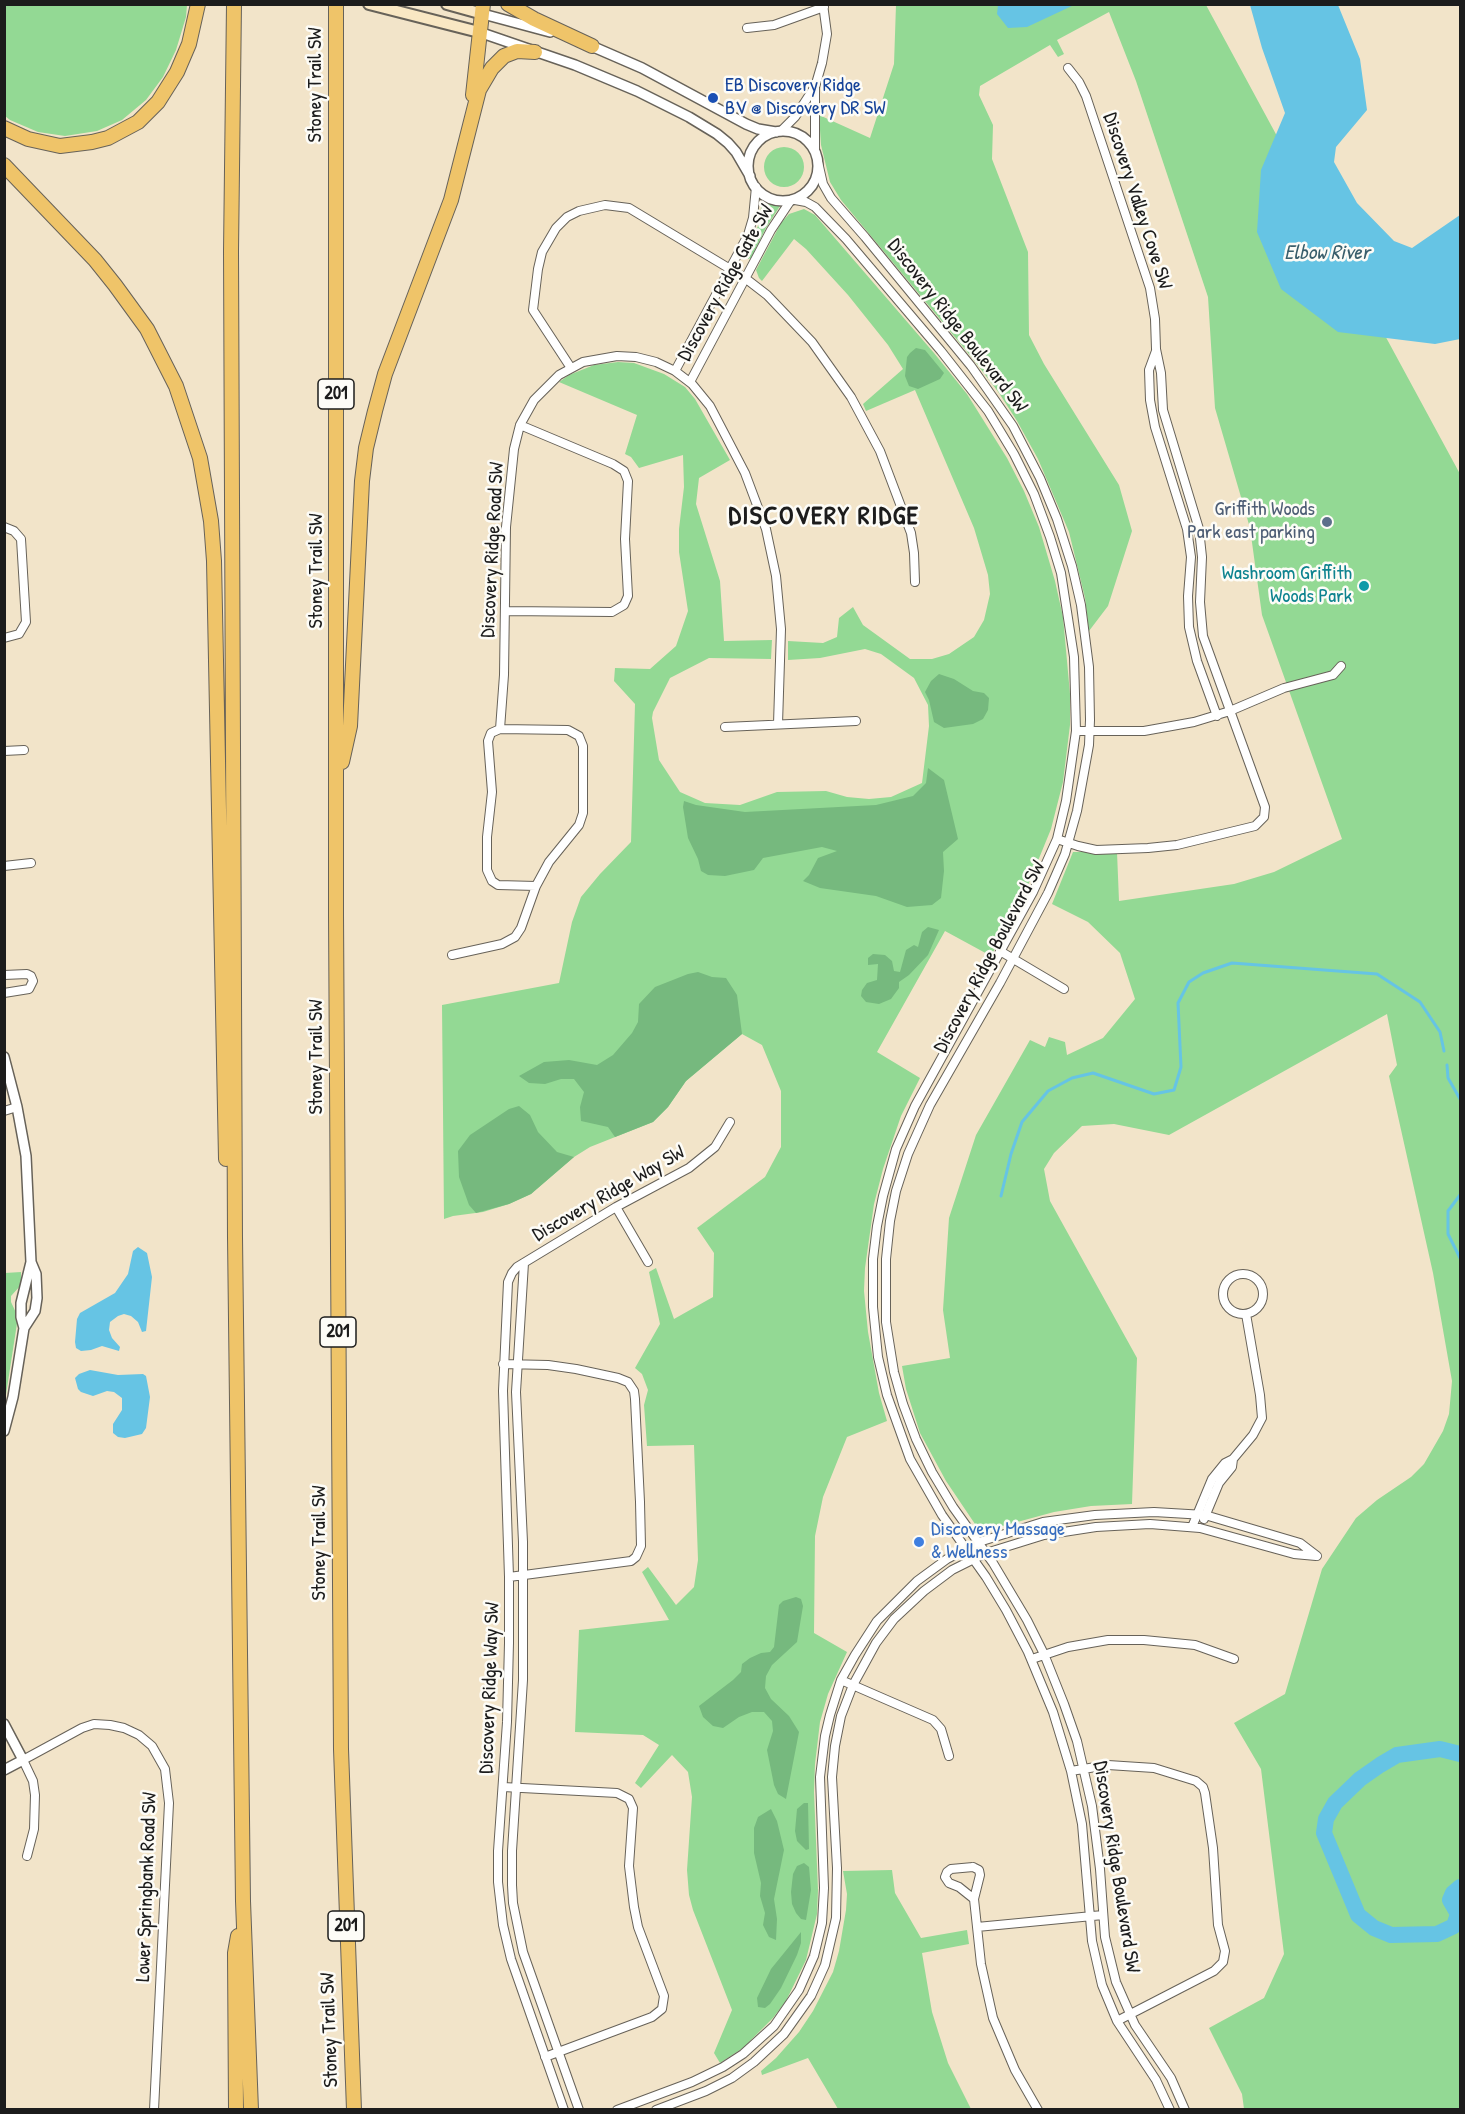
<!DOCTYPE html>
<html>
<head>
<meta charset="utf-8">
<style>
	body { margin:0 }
	#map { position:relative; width:1465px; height:2114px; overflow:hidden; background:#f2e4c9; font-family:"Patrick Hand",sans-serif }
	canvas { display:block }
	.frame { position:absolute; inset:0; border:6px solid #1c1c1c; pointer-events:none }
</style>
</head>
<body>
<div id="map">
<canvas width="1465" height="2114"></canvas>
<div class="frame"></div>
</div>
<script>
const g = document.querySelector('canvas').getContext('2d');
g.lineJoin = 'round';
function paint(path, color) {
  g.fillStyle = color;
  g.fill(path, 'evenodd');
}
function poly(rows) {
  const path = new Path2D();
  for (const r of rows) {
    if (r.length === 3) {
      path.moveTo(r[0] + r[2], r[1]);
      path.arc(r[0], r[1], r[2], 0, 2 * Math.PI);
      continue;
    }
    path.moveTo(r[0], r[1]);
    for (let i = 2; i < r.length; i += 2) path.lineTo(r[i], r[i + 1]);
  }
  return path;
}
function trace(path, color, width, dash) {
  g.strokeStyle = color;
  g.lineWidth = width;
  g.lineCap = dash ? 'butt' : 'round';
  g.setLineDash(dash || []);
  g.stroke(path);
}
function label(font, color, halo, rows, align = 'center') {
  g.font = font + ' "Patrick Hand",sans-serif';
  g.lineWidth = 5;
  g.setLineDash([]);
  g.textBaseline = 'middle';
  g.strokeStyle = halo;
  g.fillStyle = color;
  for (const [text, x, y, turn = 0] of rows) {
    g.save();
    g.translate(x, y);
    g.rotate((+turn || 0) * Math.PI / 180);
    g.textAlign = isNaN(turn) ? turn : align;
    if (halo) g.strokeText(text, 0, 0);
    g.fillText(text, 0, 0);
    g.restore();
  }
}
const green = poly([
	[5,4,187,4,187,5,186,17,176,50,163,77,146,100,122,120,97,131,65,136,38,132,10,120,5,116],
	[896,5,1206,5,1460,474,1460,2109,1244,2109,1242,2094,1209,2028,1264,1998,1284,1954,1261,1769,1234,1723,1285,1694,1322,1569,1356,1518,1377,1500,1411,1477,1424,1464,1443,1431,1449,1414,1452,1381,1433,1273,1389,1076,1397,1065,1387,1014,1169,1135,1114,1124,1082,1126,1054,1153,1044,1169,1050,1201,1137,1358,1132,1504,1091,1506,1054,1512,988,1530,977,1527,946,1481,920,1433,906,1389,902,1366,950,1358,943,1310,949,1218,976,1135,1030,1040,1045,1047,1049,1037,1065,1042,1067,1055,1103,1038,1135,999,1120,953,1088,922,1052,904,1073,852,1117,852,1119,901,1234,884,1274,872,1342,839,1262,615,1250,528,1215,408,1208,297,1136,81,1109,12,1057,40,1064,54,1058,57,1050,45,980,86,979,95,993,125,992,159,1028,252,1029,335,1044,364,1119,485,1132,531,1108,606,1089,631,1085,598,1069,532,1038,459,1017,421,999,393,973,359,841,200,830,182,821,145,819,115,870,138,894,64],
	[784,167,20],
	[762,199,780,206,766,228,751,258,748,259,744,254,759,224],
	[804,209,815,215,934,353,967,394,1007,458,1024,491,1039,527,1055,581,1063,617,1070,694,1070,725,1063,782,1051,829,1024,895,991,956,945,931,877,1052,920,1078,901,1116,883,1169,874,1204,865,1268,864,1291,868,1332,879,1393,887,1421,847,1437,823,1497,815,1536,814,1633,847,1652,828,1694,820,1722,815,1764,814,1792,818,1890,817,1914,806,1960,786,2001,773,2018,743,2048,720,2063,714,2053,732,2010,693,1910,689,1895,687,1870,692,1797,688,1772,672,1755,641,1788,635,1783,659,1745,643,1735,575,1732,579,1630,669,1620,642,1572,648,1567,676,1605,694,1587,698,1560,694,1445,647,1446,644,1405,648,1390,642,1374,635,1368,660,1324,649,1272,656,1268,674,1319,713,1297,714,1253,697,1228,765,1177,781,1147,781,1091,762,1045,742,1034,686,1081,668,1107,653,1122,590,1147,574,1157,531,1194,509,1204,483,1212,453,1216,444,1219,442,1005,559,983,572,922,581,897,600,874,631,842,635,704,614,681,615,668,650,669,676,646,688,611,679,552,679,529,684,487,683,455,639,468,631,457,625,454,637,415,559,382,569,375,594,365,618,362,634,363,664,374,685,387,695,399,730,460,699,478,696,504,720,581,724,641,772,640,771,659,709,658,670,678,653,712,652,718,659,760,680,792,705,803,740,805,777,792,826,791,847,797,869,799,891,797,922,783,929,726,928,705,914,678,881,654,865,649,820,658,788,660,788,641,823,643,837,637,839,618,853,607,863,625,910,659,932,659,949,654,974,637,984,620,990,594,988,575,974,528,915,390,866,411,863,404,903,369,888,345,848,295,806,249,794,239,762,281,759,278,756,270,781,223,789,214],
	[21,1272,21,1285,11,1296,11,1302,18,1317,5,1401,5,1273],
	[892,1870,895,1893,921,1938,967,1930,969,1944,922,1953,932,2012,948,2063,971,2109,838,2109,808,2058,762,2075,761,2071,776,2058,799,2032,813,2011,833,1972,839,1951,846,1910,847,1894,843,1871]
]);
const forest = poly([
	[916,348,925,350,944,373,940,379,918,389,909,386,905,376,907,357,910,353],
	[939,674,954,679,973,691,984,693,989,698,988,710,983,719,973,724,944,728,934,722,929,700,925,692,931,681],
	[928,768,944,780,958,839,943,852,944,871,941,898,932,905,907,907,876,896,820,888,803,881,809,875,818,858,837,851,822,847,763,858,754,870,725,876,708,875,701,871,698,859,688,838,683,807,684,801,696,805,745,812,876,805,913,796,926,783],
	[928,927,939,930,928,955,909,975,899,982,899,988,891,999,879,1004,866,1002,861,996,862,990,867,983,877,980,878,964,868,965,868,958,873,954,885,955,892,961,894,971,900,972,906,950,914,945,918,947,922,932],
	[698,972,712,977,726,978,737,995,742,1034,686,1081,668,1107,653,1122,615,1137,608,1127,581,1121,580,1107,584,1092,574,1079,561,1079,545,1084,529,1083,519,1076,544,1062,569,1060,597,1065,613,1055,632,1033,638,1022,639,1004,655,987,688,974],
	[519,1106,530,1115,538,1132,557,1152,574,1157,531,1194,509,1204,476,1213,469,1205,459,1177,458,1151,470,1135,509,1109],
	[796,1597,801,1599,803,1606,797,1642,772,1665,766,1676,765,1688,771,1699,789,1716,799,1732,786,1799,778,1794,774,1785,767,1750,773,1731,772,1721,764,1712,752,1712,739,1717,723,1728,713,1726,703,1717,699,1706,733,1680,741,1672,742,1664,750,1658,761,1653,770,1652,774,1647,779,1605,783,1601],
	[804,1803,808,1803,809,1849,806,1850,797,1841,795,1831,797,1809],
	[771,1809,777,1821,784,1850,774,1899,777,1919,776,1940,769,1937,763,1925,765,1913,760,1896,761,1883,754,1853,754,1828,758,1817],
	[804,1863,809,1867,811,1890,806,1920,801,1919,796,1913,792,1904,791,1892,793,1874,797,1866],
	[801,1932,801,1943,797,1955,781,1988,770,2004,765,2008,758,2007,757,1998,771,1969]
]);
const water = poly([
	[998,5,998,4,1074,5,1027,27,1008,28,997,14],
	[1250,5,1338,5,1360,59,1367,110,1336,147,1334,162,1357,203,1394,241,1412,248,1460,215,1460,339,1435,344,1338,332,1281,289,1257,232,1261,170,1285,113,1262,48],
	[138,1247,147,1253,152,1277,146,1331,142,1332,138,1322,131,1316,124,1314,118,1316,110,1322,109,1330,112,1338,120,1347,119,1351,102,1346,91,1350,81,1351,76,1348,75,1342,77,1319,80,1313,115,1293,128,1274,133,1251],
	[90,1370,118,1375,143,1374,146,1376,150,1397,146,1428,142,1434,125,1438,118,1437,113,1433,113,1424,122,1410,122,1398,114,1392,107,1391,93,1396,81,1392,78,1389,75,1378,79,1374]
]);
const stream = poly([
	[1447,1065,1448,1078,1460,1099],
	[1460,1195,1448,1211,1448,1234,1460,1258],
	[1001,1196,1011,1154,1022,1122,1048,1091,1072,1078,1093,1073,1154,1094,1174,1090,1181,1067,1178,1003,1189,982,1203,973,1232,963,1377,974,1420,1002,1440,1032,1444,1051]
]);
const river = poly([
	[1460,1754,1440,1749,1397,1755,1380,1765,1360,1779,1335,1803,1326,1819,1324,1833,1358,1915,1374,1928,1391,1935,1437,1934,1454,1926,1458,1914,1450,1900,1453,1893,1460,1887]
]);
const minor = poly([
	[747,28,774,25,824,7],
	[781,131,795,117,814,88],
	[815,151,815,87,822,63,827,34,823,4],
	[818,162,823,184,831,198,865,237,971,366,1013,426,1040,478,1057,519,1072,566,1081,605,1089,667,1090,720,1089,745,1077,811,1065,854,1048,893,1000,983,930,1105,908,1154,896,1191,890,1221,886,1259,886,1322,894,1372,903,1404,916,1439,932,1472,953,1507,993,1563,1027,1620,1044,1654,1064,1704,1077,1741,1092,1806,1100,1869,1105,1937,1116,1982,1135,2025,1171,2078,1185,2110],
	[795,200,806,202,815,207,846,239,941,351,988,411,1014,454,1034,494,1050,537,1061,573,1074,657,1076,731,1066,801,1057,839,1033,892,915,1106,896,1149,883,1196,877,1226,873,1259,873,1307,878,1357,887,1395,910,1459,942,1515,986,1577,1006,1610,1028,1652,1053,1712,1071,1771,1082,1824,1092,1941,1102,1985,1117,2021,1156,2080,1170,2110],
	[1156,351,1149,370,1150,400,1155,427,1187,529,1191,557,1188,596,1189,627,1197,661,1217,716],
	[571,368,533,310,538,269,542,252,556,228,567,217,579,211,605,205,629,208,745,278,767,295,812,342,851,397,880,451,911,533,914,553,915,582],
	[675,371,748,235,753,218,756,187],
	[690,382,771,230,791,200],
	[4,527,14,531,21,539,26,622,19,634,4,638],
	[505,611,612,612,624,605,628,596,625,539,628,481,624,471,613,464,520,425],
	[725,727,856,721],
	[500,729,504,675,506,527,514,449,520,425,534,400,559,375,583,362,617,356,636,357,656,362,675,371,692,384,710,406,745,473,766,529,776,576,781,629,778,724],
	[1076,731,1144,731,1194,722,1230,711,1284,688,1333,675,1341,666],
	[4,751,24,750],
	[1057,839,1078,846,1096,850,1148,848,1177,845,1255,826,1264,817,1265,807,1203,636,1200,602,1202,557,1199,529,1163,410,1161,373,1156,349,1155,319,1150,288,1086,96,1079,82,1068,68],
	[4,866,31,863],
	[1000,951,1064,989],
	[452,955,502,944,515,937,521,928,536,886,549,862,579,825,583,813,583,746,579,736,568,730,500,729,491,733,488,741,492,792,487,837,487,870,492,881,498,885,536,886],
	[4,975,27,974,31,976,33,981,29,989,4,993],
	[4,1111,17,1107],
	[616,1207,648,1262],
	[524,1263,516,1392,523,1542,523,1680,512,1851,512,1885,513,1903,523,1952,579,2110],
	[1243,1294,20],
	[503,1364,548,1365,576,1369,618,1378,628,1382,634,1391,635,1399,640,1502,641,1546,636,1557,631,1561,509,1577],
	[1204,1519,1219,1483,1232,1467,1233,1459],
	[1192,1527,1212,1479,1225,1463,1233,1459,1253,1435,1262,1418,1260,1395,1246,1314],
	[1032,1659,1068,1647,1108,1640,1144,1640,1195,1645,1234,1659],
	[841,1680,933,1720,941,1729,949,1756],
	[1071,1771,1108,1765,1154,1768,1196,1781,1203,1787,1205,1793,1213,1848,1218,1925,1225,1951,1223,1962,1214,1971,1117,2021],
	[503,1787,617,1793,629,1799,633,1808,629,1866,634,1907,638,1927,664,1996,662,2009,652,2017,545,2057],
	[27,1856,34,1829,35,1795,33,1781,23,1760,82,1728,94,1724,110,1725,124,1728,139,1735,152,1746,165,1769,169,1803,154,2110],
	[973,1867,979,1870,980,1875,974,1899,959,1887,949,1883,945,1877,947,1872,951,1869,973,1867],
	[974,1899,981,1964,993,2018,1015,2070,1038,2110],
	[977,1927,1103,1915],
	[564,2110,511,1959,503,1925,498,1882,498,1851,507,1722,509,1643,509,1577,503,1391,508,1282,512,1273,517,1267,616,1207,689,1168,715,1147,730,1122],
	[617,2110,692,2082,723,2067,743,2054,774,2026,799,1990,814,1956,822,1923,824,1888,820,1777,825,1736,830,1715,841,1680,855,1655,877,1621,917,1581,947,1559,979,1542,1043,1522,1095,1515,1154,1512,1205,1515,1300,1543,1317,1556],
	[656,2110,706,2091,732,2078,754,2062,784,2034,811,1996,825,1965,836,1918,837,1868,832,1777,835,1746,841,1716,853,1685,876,1643,894,1619,924,1591,952,1570,986,1553,1044,1535,1096,1527,1150,1524,1200,1528,1294,1554,1316,1556]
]);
const tertiary = poly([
	[483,14,550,32],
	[479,32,575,65,637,91,689,117,717,134,728,143,736,152,750,176],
	[589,45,642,68,746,124,758,129,776,132],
	[783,166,35],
	[4,1057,17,1107,26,1156,31,1262,21,1303,21,1317,24,1328],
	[4,1431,13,1397,24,1328,35,1311,37,1298,36,1274,31,1262],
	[4,1724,23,1760,4,1770]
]);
const secondary = poly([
	[369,4,479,32],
	[447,4,483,14]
]);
const motorway = poly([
	[234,4,231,251,235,1237,243,1901,251,2110],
	[336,4,336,915,341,1749,354,2110],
	[508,4,534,19,592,46],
	[473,95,483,4],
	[4,128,28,139,60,146,92,142,108,138,138,122,158,102,177,72,189,44,198,4],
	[4,165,95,260,115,285,147,329,176,386,200,458,211,521,214,561,226,1159],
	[342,762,350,726,362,481,366,448,375,411,385,374,451,200,479,90,492,68,504,56,517,51,535,52],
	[236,2110,235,1953,238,1936]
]);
const markers = [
	[713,98,6,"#1a4fb4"],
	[1327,522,6,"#5c6f8a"],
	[1364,586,6,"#0f9aa8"],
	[919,1542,6,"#3f7fe0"]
];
const shields = [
	[336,394,36],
	[338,1332,36],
	[346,1926,36]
];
const shieldNames = [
	["201",336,394],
	["201",338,1332],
	["201",346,1926]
];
const streetNames = [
	["Stoney Trail SW",316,85,-90],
	["Discovery Valley Cove SW",1137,201,72],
	["Discovery Ridge Gate SW",726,283,-61],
	["Discovery Ridge Boulevard SW",957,326,52],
	["Discovery Ridge Road SW",493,550,-87],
	["Stoney Trail SW",317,571,-90],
	["Discovery Ridge Boulevard SW",990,957,-62],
	["Stoney Trail SW",317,1057,-90],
	["Discovery Ridge Way SW",609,1194,-30],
	["Stoney Trail SW",320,1543,-90],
	["Discovery Ridge Way SW",490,1688,-88],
	["Discovery Ridge Boulevard SW",1116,1867,81],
	["Lower Springbank Road SW",147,1887,-88],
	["Stoney Trail SW",330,2030,-92]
];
const transitNames = [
	["EB Discovery Ridge",725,86],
	["BV @ Discovery DR SW",725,109]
];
const serviceNames = [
	["Griffith Woods",1315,510],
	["Park east parking",1315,533]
];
const cultureNames = [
	["Washroom Griffith",1352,574],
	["Woods Park",1352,597]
];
const shopNames = [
	["Discovery Massage",931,1530],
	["& Wellness",931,1553]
];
const waterNames = [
	["Elbow River",1327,253]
];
const districtNames = [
	["DISCOVERY RIDGE",824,517]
];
paint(green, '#93d994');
paint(forest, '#76b97e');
paint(water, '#66c4e4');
trace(stream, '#66c4e4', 3);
trace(river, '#66c4e4', 16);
trace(minor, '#676259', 10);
trace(tertiary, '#676259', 12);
trace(secondary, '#676259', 14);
trace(motorway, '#676259', 16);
trace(minor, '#fff', 8);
trace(tertiary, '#fff', 9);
trace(secondary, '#f9e7c3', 10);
trace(motorway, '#efc469', 14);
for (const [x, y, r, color] of markers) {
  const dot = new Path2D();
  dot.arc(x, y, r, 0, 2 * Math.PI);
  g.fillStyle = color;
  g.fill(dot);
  trace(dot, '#fdfcf7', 2);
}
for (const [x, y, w] of shields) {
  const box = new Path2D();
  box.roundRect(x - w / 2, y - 15, w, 30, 4.5);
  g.fillStyle = '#fdfcf7';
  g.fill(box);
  trace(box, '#1c1c1c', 1.5);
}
label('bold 18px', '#1c1c1c', null, shieldNames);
label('20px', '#1c1c1c', '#fdfcf7', streetNames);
label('20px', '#164399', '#fdfcf7', transitNames, 'left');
label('20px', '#4e5e75', '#fdfcf7', serviceNames, 'right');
label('20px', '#0d838f', '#fdfcf7', cultureNames, 'right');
label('20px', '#366cbe', '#fdfcf7', shopNames, 'left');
label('italic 21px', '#3a5f6c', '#fdfcf7', waterNames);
g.letterSpacing = '1.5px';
label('bold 26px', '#1c1c1c', '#fdfcf7', districtNames);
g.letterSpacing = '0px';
</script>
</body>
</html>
